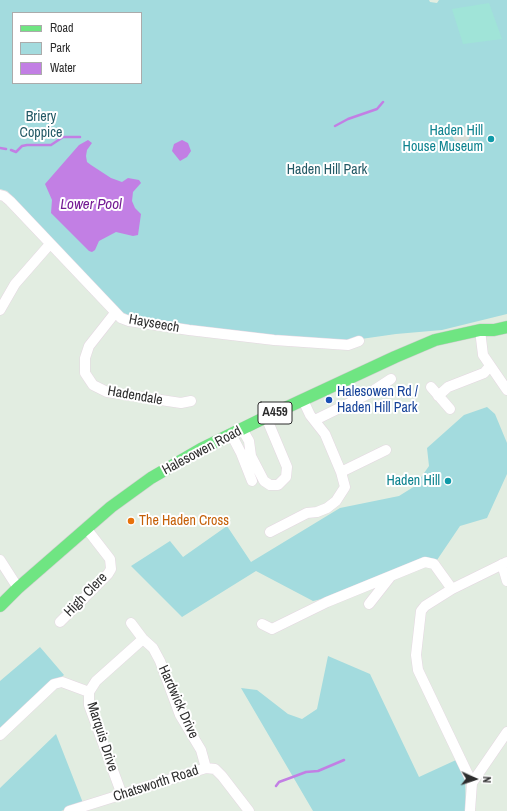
<!DOCTYPE html>
<html>
<head>
<meta charset="utf-8">
<style>
	body { margin:0 }
	#map { position:relative; width:507px; height:811px; overflow:hidden; background:#e2ede1; font-family:"Archivo Narrow",sans-serif }
	canvas { display:block }
	.legend { position:absolute; left:12px; top:12px; width:130px; height:72px; box-sizing:border-box; background:#fff; border:1px solid #ababab; margin:0; padding:5px 7px; list-style:none; font-size:12px; color:#2d2d2d }
	.legend li { display:flex; align-items:center; gap:8px; height:20px }
	.legend b { width:20px; border:1px solid #ababab }
	.north { position:absolute; left:455px; top:759px; width:40px; height:40px; -webkit-text-stroke:3px #fff; paint-order:stroke; rotate:93deg; font-size:11px; font-weight:700; line-height:16px; text-align:center; color:#2d2d2d }
	.north::after { content:''; display:block; margin:auto; width:14px; height:18px; background:#2d2d2d; clip-path:polygon(50% 0,100% 100%,50% 72%,0 100%) }
</style>
</head>
<body>
<div id="map">
<canvas width="507" height="811"></canvas>
<ul class="legend">
<li><b style="height:5px;background:#6fe582"></b>Road</li>
<li><b style="height:11px;background:#a3dbde"></b>Park</li>
<li><b style="height:11px;background:#c27fe4"></b>Water</li>
</ul>
<div class="north">N</div>
</div>
<script>
const g = document.querySelector('canvas').getContext('2d');
g.lineJoin = 'round';
function paint(path, color) {
  g.fillStyle = color;
  g.fill(path, 'evenodd');
}
function poly(rows) {
  const path = new Path2D();
  for (const r of rows) {
    path.moveTo(r[0], r[1]);
    for (let i = 2; i < r.length; i += 2) path.lineTo(r[i], r[i + 1]);
  }
  return path;
}
function trace(path, color, width, dash) {
  g.strokeStyle = color;
  g.lineWidth = width;
  g.lineCap = dash ? 'butt' : 'round';
  g.setLineDash(dash || []);
  g.stroke(path);
}
function label(font, color, halo, rows, align = 'center') {
  g.font = font + ' "Archivo Narrow",sans-serif';
  g.lineWidth = 4;
  g.setLineDash([]);
  g.textBaseline = 'middle';
  g.strokeStyle = halo;
  g.fillStyle = color;
  for (const [text, x, y, turn = 0] of rows) {
    g.save();
    g.translate(x, y);
    g.rotate((+turn || 0) * Math.PI / 180);
    g.textAlign = isNaN(turn) ? turn : align;
    if (halo) g.strokeText(text, 0, 0);
    g.fillText(text, 0, 0);
    g.restore();
  }
}
const green = poly([
	[0,0,429,0,430,2,437,3,439,0,507,0,507,314,442,330,396,334,347,341,324,341,136,319,120,311,7,191,0,189],
	[13,13,141,13,141,83,13,83],
	[487,407,495,414,507,443,507,474,487,518,460,526,437,560,424,559,326,598,313,601,256,571,182,617,131,566,170,541,183,557,227,526,251,562,340,508,399,496,415,486,429,466,427,448,464,415],
	[40,647,64,675,0,728,0,681],
	[328,656,370,674,419,777,456,760,465,778,466,811,313,811,241,688,257,690,288,714,302,719,317,709],
	[56,734,83,803,61,811,0,811,0,788]
]);
const pitch = poly([
	[489,3,502,39,463,44,452,9]
]);
const plaza = poly([
	[464,127,470,133,469,139,462,144,456,142,453,138,454,128]
]);
const water = poly([
	[88,140,92,143,87,150,86,156,87,162,91,165,111,178,122,182,128,178,139,180,141,183,133,192,132,201,135,208,141,214,138,235,133,236,116,232,99,241,95,250,92,252,89,251,51,213,52,200,45,184,79,145],
	[182,140,188,143,191,151,187,157,180,161,172,151,174,144]
]);
const stream = poly([
	[335,126,348,119,377,109,383,102],
	[0,148,6,149],
	[11,150,16,152,22,146,27,145,51,145,63,137,80,137],
	[276,786,279,782,290,778,306,772,318,771,344,760]
]);
const minor = poly([
	[0,195,4,196,10,201,121,318,129,321,189,330,274,340,348,345,359,341],
	[0,310,15,284,50,244],
	[115,313,89,346,85,358,85,373,93,385,107,392,181,403,191,401],
	[480,330,483,355,507,390],
	[431,387,450,409],
	[438,396,448,387,484,373,490,366],
	[315,420,368,394,391,379],
	[242,429,249,441,251,456,264,481,270,485,278,485,286,477,287,467,266,417],
	[231,434,241,453,252,481],
	[341,472,386,450],
	[270,532,307,513,317,512,327,508,336,501,345,487,341,472,325,434,310,415,303,400],
	[0,560,18,588],
	[502,564,507,581],
	[369,604,391,576],
	[60,622,108,574,111,569,110,559,86,528],
	[131,623,143,639],
	[262,624,272,629,327,602,425,562,434,564,452,589],
	[89,692,96,681,143,639,153,648,160,661,180,715,201,750,206,768],
	[0,735,54,684,62,682,89,692,89,705,122,795],
	[472,783,507,732],
	[69,811,206,768,215,769,222,776,249,811],
	[470,811,472,783,418,670,416,655,421,611,425,606,452,589,507,562]
]);
const major = poly([
	[0,606,18,588,111,507,151,478,201,449,266,417,395,357,435,340,480,330,494,330,507,327]
]);
const markers = [
	[491,139,4,"#0f9aa8"],
	[329,400,4,"#1a4fb4"],
	[448,481,4,"#0f9aa8"],
	[131,521,4,"#e8710a"]
];
const shields = [
	[275,413,34]
];
const shieldNames = [
	["A459",275,413]
];
const parkNames = [
	["Briery",41,117],
	["Coppice",41,133],
	["Haden Hill Park",327,170]
];
const cultureNames = [
	["Haden Hill",483,131],
	["House Museum",483,147],
	["Haden Hill",440,481]
];
const streetNames = [
	["Hayseech",154,324,10],
	["Hadendale",135,396,10],
	["Halesowen Road",202,451,-28],
	["High Clere",86,595,-46],
	["Hardwick Drive",178,702,66],
	["Marquis Drive",102,737,72],
	["Chatsworth Road",156,784,-18]
];
const transitNames = [
	["Halesowen Rd /",337,392],
	["Haden Hill Park",337,408]
];
const foodNames = [
	["The Haden Cross",139,521]
];
const waterNames = [
	["Lower Pool",91,205]
];
paint(green, '#a3dbde');
paint(pitch, '#a0e4d8');
paint(plaza, '#d8ded8');
paint(water, '#c27fe4');
trace(stream, '#c27fe4', 2.5);
trace(minor, '#e4d7e1', 11);
trace(major, '#cdcdcd', 13);
trace(minor, '#fff', 10);
trace(major, '#6fe582', 12);
for (const [x, y, r, color] of markers) {
  const dot = new Path2D();
  dot.arc(x, y, r, 0, 2 * Math.PI);
  g.fillStyle = color;
  g.fill(dot);
  trace(dot, '#fff', 1.5);
}
for (const [x, y, w] of shields) {
  const box = new Path2D();
  box.roundRect(x - w / 2, y - 11, w, 22, 3);
  g.fillStyle = '#fff';
  g.fill(box);
  trace(box, '#2d2d2d', 1);
}
label('bold 13px', '#2d2d2d', null, shieldNames);
label('14px', '#225965', '#fff', parkNames);
label('14px', '#0d838f', '#fff', cultureNames, 'right');
label('14px', '#2d2d2d', '#fff', streetNames);
label('14px', '#164399', '#fff', transitNames, 'left');
label('14px', '#c56008', '#fff', foodNames, 'left');
label('italic 15px', '#741b94', '#fff', waterNames);
</script>
</body>
</html>
